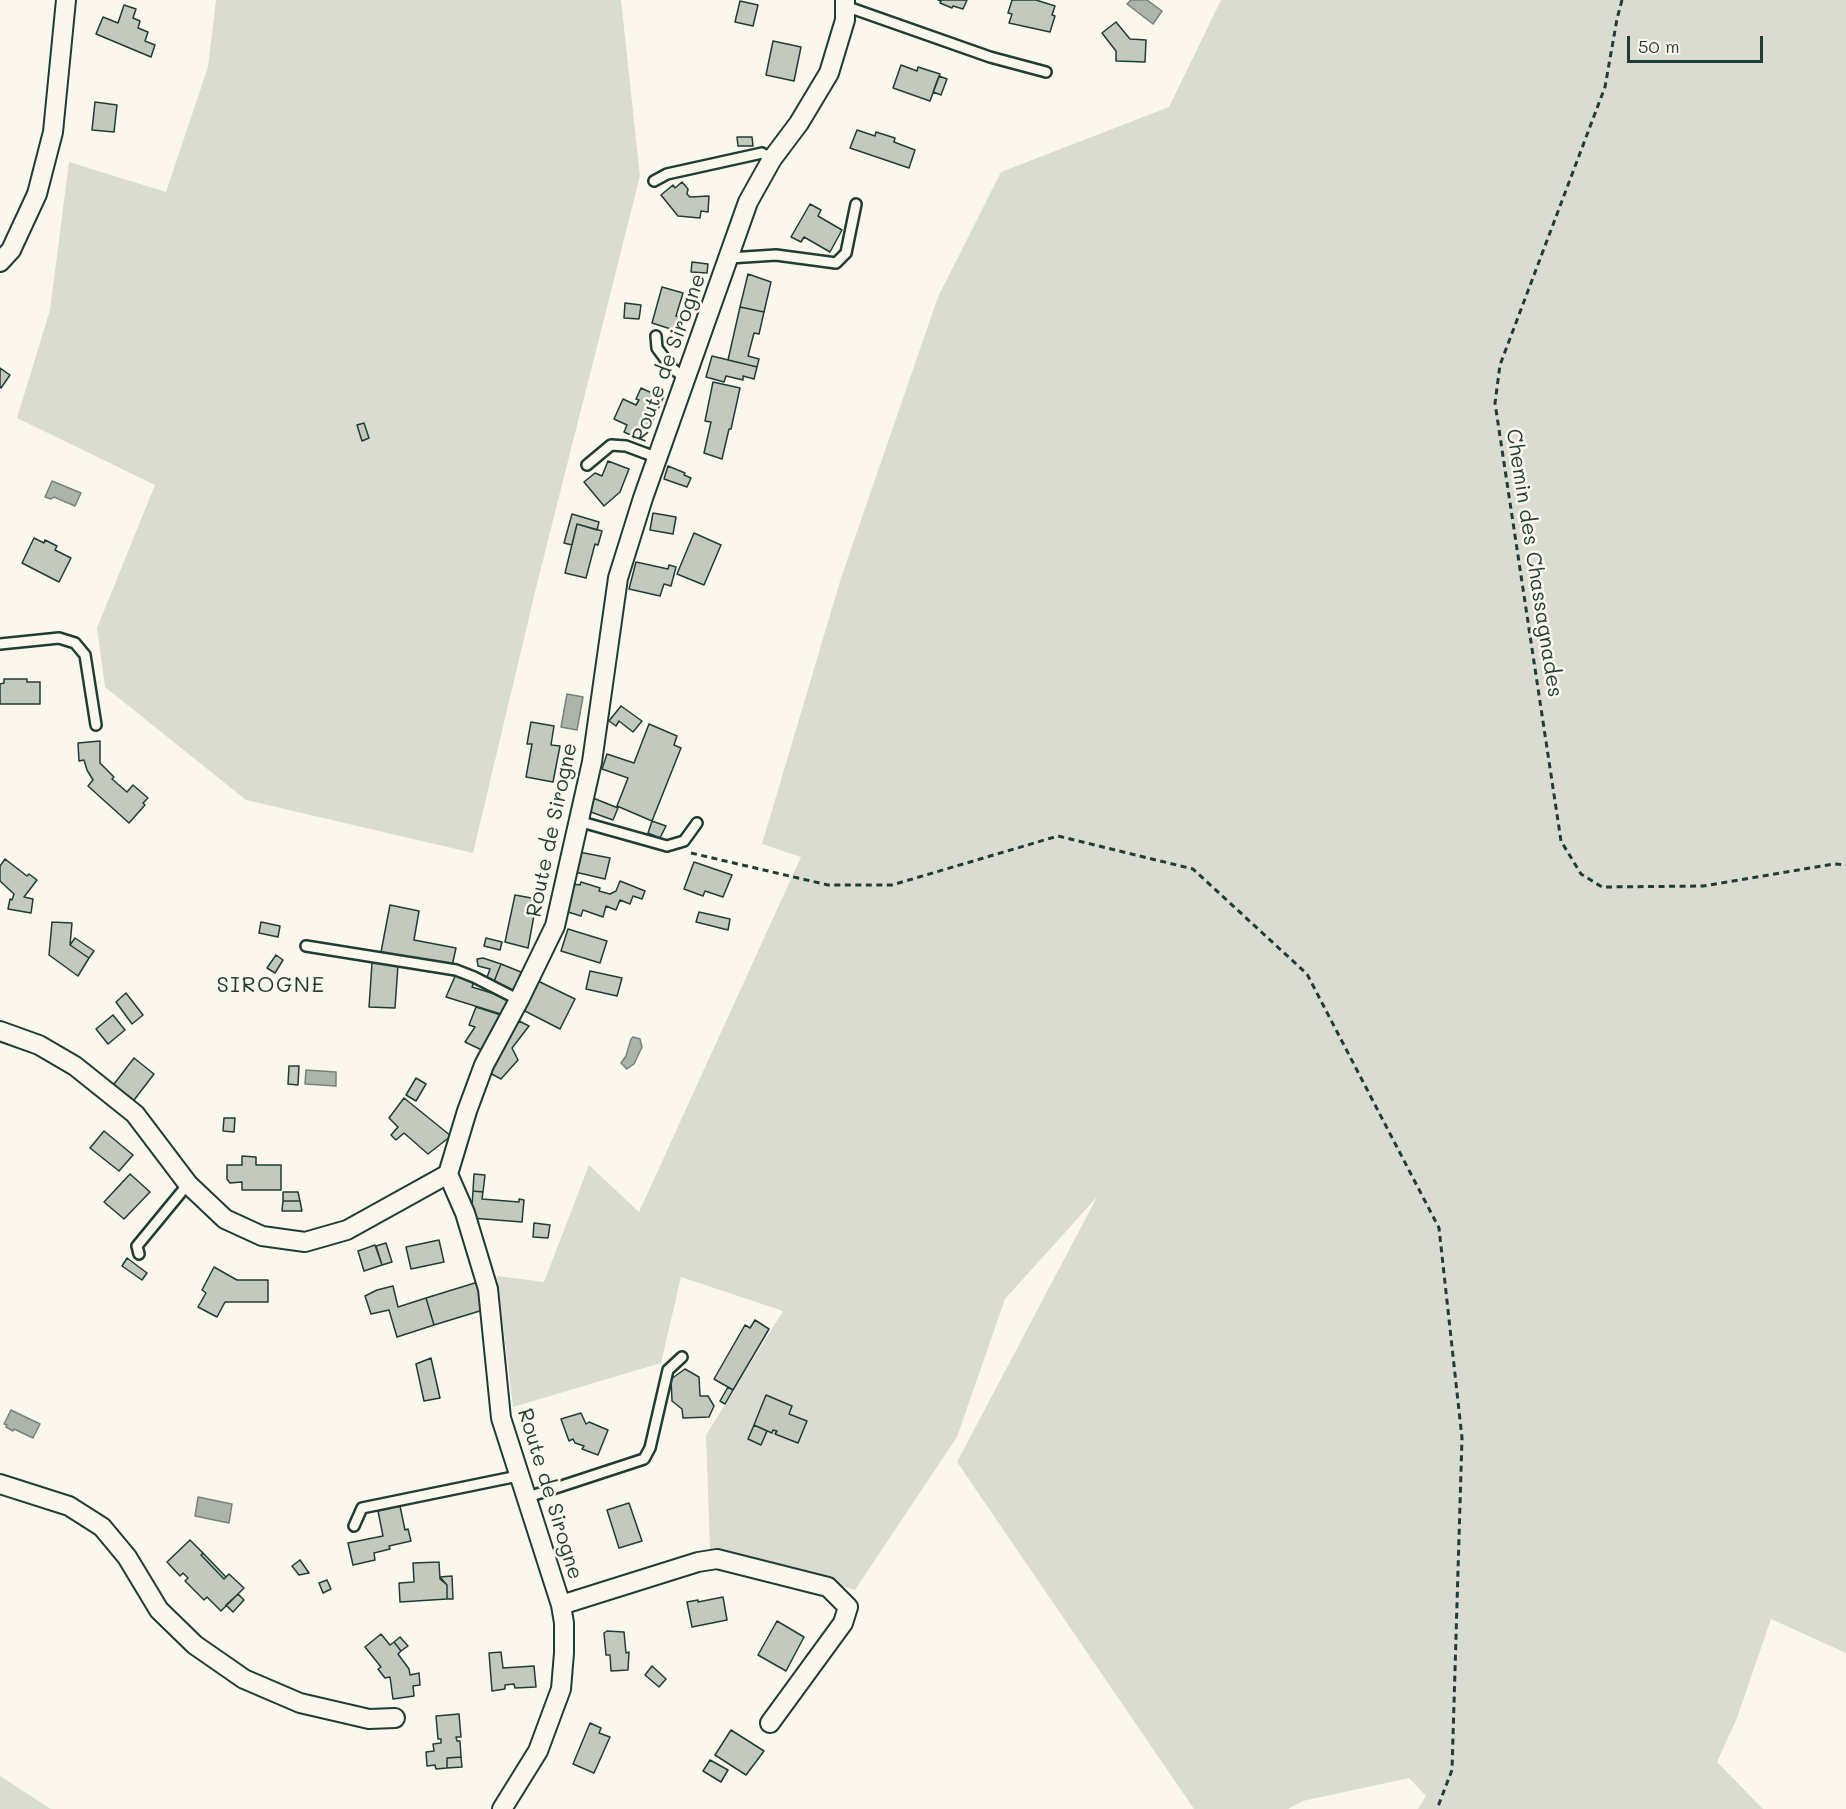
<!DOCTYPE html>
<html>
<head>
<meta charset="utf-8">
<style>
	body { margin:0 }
	#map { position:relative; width:1846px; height:1809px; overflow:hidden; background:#fbf7ec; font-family:Mali,sans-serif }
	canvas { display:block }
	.scale { position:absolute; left:1627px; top:36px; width:136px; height:27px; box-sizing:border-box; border:3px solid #1f3d34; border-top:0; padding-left:8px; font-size:18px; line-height:21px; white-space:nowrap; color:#1f3d34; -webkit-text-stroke:4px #fbf7ec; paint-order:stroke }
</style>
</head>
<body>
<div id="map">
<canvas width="1846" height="1809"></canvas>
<div class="scale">50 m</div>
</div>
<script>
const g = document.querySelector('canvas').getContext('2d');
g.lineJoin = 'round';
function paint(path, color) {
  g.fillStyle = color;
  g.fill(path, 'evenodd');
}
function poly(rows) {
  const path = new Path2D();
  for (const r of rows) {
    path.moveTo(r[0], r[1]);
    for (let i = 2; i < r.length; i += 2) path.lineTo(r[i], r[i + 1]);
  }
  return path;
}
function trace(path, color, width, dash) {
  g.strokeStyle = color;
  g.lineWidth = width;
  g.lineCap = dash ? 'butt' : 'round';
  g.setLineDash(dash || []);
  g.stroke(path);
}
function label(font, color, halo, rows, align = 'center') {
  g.font = font + ' Mali,sans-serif';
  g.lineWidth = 5;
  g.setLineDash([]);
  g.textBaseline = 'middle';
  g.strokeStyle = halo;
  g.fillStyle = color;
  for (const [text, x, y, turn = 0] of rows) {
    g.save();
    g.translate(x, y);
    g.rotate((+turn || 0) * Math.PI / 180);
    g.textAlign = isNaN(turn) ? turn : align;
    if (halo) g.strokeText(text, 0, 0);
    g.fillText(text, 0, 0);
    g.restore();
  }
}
const green = poly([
	[216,0,621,0,640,176,536,588,473,853,246,800,105,687,97,628,155,485,17,418,50,310,69,162,166,192,208,67],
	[1221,0,1846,0,1846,1653,1771,1619,1737,1718,1717,1762,1763,1809,1418,1809,1426,1796,1409,1778,1303,1801,1288,1809,1194,1809,957,1462,1097,1197,1005,1299,957,1437,855,1590,710,1549,706,1435,783,1311,681,1277,661,1363,513,1407,497,1276,544,1282,589,1165,639,1212,801,857,762,844,841,578,938,297,1001,172,1169,107],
	[0,1776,51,1809,0,1809]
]);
const water = poly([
	[1131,0,1147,0,1162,11,1153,24,1127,4,1131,0],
	[52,481,81,493,75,506,54,497,51,499,45,497,52,481],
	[567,694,583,697,577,730,561,727,567,694],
	[633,1037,640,1039,642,1047,634,1064,627,1069,621,1063,626,1056,631,1039,633,1037],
	[306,1070,336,1072,336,1086,305,1084,306,1070],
	[11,1410,40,1424,33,1438,14,1429,13,1431,6,1427,7,1425,4,1424,11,1410],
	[198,1497,232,1504,229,1523,195,1516,198,1497]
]);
const building = poly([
	[938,0,967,0,963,9,953,6,952,8,940,3,941,1,938,0],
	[1012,0,1036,0,1055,6,1052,15,1055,16,1050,32,1009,23,1012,14,1008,13,1012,0],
	[740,1,758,5,753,26,735,22,740,1],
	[124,5,136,9,133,18,140,21,138,28,148,32,145,41,155,45,151,57,96,34,103,17,118,23,124,5],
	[1116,22,1130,39,1146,40,1145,62,1116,61,1116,51,1102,33,1116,22],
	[773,41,801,47,794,81,766,75,773,41],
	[901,65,917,71,918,67,940,74,930,101,893,88,901,65],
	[939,76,947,79,941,95,933,92,939,76],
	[95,102,117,105,114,132,92,130,95,102],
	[857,130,875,136,876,132,895,138,894,142,915,150,909,168,850,148,857,130],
	[737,137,752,137,753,146,738,146,737,137],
	[682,182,688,189,687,194,690,197,709,196,708,212,701,211,700,218,678,216,661,195,673,185,675,188,682,182],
	[810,204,821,210,818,216,842,230,830,252,804,237,801,242,791,237,810,204],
	[692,262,708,264,707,273,691,272,692,262],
	[748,274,771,282,764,312,740,307,748,274],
	[662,287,683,293,676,316,681,317,677,331,652,323,662,287],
	[625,303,641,305,639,319,624,318,625,303],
	[740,307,764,312,759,334,754,333,748,356,759,359,757,367,728,360,740,307],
	[712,356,757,367,754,379,743,376,743,380,726,376,724,382,706,377,712,356],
	[0,368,10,375,1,388,0,387,0,368],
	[713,382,740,388,731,429,729,429,722,459,704,453,711,422,705,421,713,382],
	[641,388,663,398,644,441,624,432,627,425,614,419,623,399,636,405,639,400,636,399,641,388],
	[364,423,369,438,362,441,357,425,364,423],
	[608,461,629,469,620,492,604,506,584,482,595,473,602,476,608,461],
	[668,466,685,473,684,475,691,478,687,487,664,479,668,466],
	[653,513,676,517,673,534,650,530,653,513],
	[572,514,599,522,597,530,577,524,572,545,564,543,572,514],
	[577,524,602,531,598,545,595,544,586,578,565,573,577,524],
	[694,533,721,545,704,585,677,574,694,533],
	[34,538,44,543,45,540,57,546,55,550,71,558,59,582,22,563,34,538],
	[636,562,668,569,669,565,676,567,671,586,664,584,660,596,629,589,636,562],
	[4,679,27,679,27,682,40,682,40,704,0,704,0,684,4,683,4,679],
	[621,706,642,721,633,732,619,721,616,726,609,721,621,706],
	[531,722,554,726,551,745,560,746,553,782,526,777,532,744,527,744,531,722],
	[649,724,677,736,674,745,681,748,652,821,617,806,628,778,602,769,607,754,634,763,649,724],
	[100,741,100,763,114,777,112,779,127,792,133,785,148,798,143,803,145,805,129,823,88,786,93,780,87,770,84,760,79,761,78,743,100,741],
	[593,798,618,808,613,820,588,811,593,798],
	[652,821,666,826,660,838,648,833,652,821],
	[579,852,610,858,605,879,575,872,579,852],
	[5,859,27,876,29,874,37,880,24,897,33,899,31,913,8,909,10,899,12,900,14,894,0,881,0,866,5,859],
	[694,862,732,875,723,897,705,891,703,896,684,889,694,862],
	[620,881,645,891,642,899,633,896,630,904,620,900,616,910,606,906,603,917,583,910,581,916,568,912,573,884,580,885,581,882,600,888,599,891,610,894,616,891,620,881],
	[515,895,537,899,528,948,505,942,515,895],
	[390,905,419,911,414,940,456,948,452,966,381,952,390,905],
	[699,912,730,919,728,930,696,922,699,912],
	[52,922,72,923,70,945,89,958,78,976,49,955,52,922],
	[261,922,280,926,278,937,259,933,261,922],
	[568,929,607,941,600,963,561,951,568,929],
	[75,938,94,951,89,958,70,945,75,938],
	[486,938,502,942,500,950,484,946,486,938],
	[276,955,283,960,275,973,267,968,276,955],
	[483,958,501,964,493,984,486,980,490,969,478,966,477,959,483,958],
	[372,963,398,965,395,1008,369,1007,372,963],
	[501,964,526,974,518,994,493,984,501,964],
	[590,971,622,978,617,996,586,989,590,971],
	[456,974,474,982,472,987,511,999,504,1015,446,997,456,974],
	[538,981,575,999,560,1029,523,1010,538,981],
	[126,993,143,1015,132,1024,116,1002,126,993],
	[476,1007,504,1016,486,1052,465,1042,475,1027,469,1025,476,1007],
	[113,1015,125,1030,108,1044,96,1029,113,1015],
	[519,1021,529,1026,512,1048,518,1060,501,1079,488,1072,496,1055,519,1021],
	[134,1058,154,1074,131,1104,111,1088,134,1058],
	[289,1066,299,1066,298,1085,288,1084,289,1066],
	[416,1078,426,1084,416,1101,406,1095,416,1078],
	[404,1098,451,1136,428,1154,404,1133,396,1140,391,1135,398,1127,389,1118,404,1098],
	[224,1118,235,1118,234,1132,223,1131,224,1118],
	[104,1131,133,1155,119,1171,90,1148,104,1131],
	[242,1156,256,1157,256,1165,281,1165,281,1190,242,1190,242,1182,230,1183,227,1179,227,1165,242,1165,242,1156],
	[130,1174,150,1192,124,1219,104,1202,130,1174],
	[474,1174,485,1175,483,1192,473,1191,474,1174],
	[473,1191,483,1192,482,1199,519,1202,519,1199,524,1200,522,1222,471,1218,473,1191],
	[283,1192,298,1192,300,1201,283,1201,283,1192],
	[283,1201,300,1201,302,1211,282,1211,283,1201],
	[534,1223,550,1225,548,1238,533,1237,534,1223],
	[439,1240,444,1262,411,1269,406,1247,439,1240],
	[386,1243,392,1262,382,1265,376,1246,386,1243],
	[375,1245,382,1265,364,1271,358,1251,375,1245],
	[127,1258,147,1273,142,1280,122,1266,127,1258],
	[214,1267,237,1280,268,1280,268,1302,225,1302,217,1317,198,1307,206,1293,202,1290,214,1267],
	[478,1282,483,1310,434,1325,426,1298,478,1282],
	[393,1286,398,1307,426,1298,434,1325,397,1337,389,1310,371,1314,365,1296,377,1290,393,1286],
	[755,1320,769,1329,733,1390,714,1379,745,1325,750,1328,755,1320],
	[431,1358,440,1398,424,1401,416,1364,431,1358],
	[685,1369,699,1377,700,1396,708,1396,714,1406,709,1417,683,1418,682,1409,672,1401,671,1379,685,1369],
	[728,1387,733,1390,725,1404,720,1401,728,1387],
	[766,1395,792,1406,789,1414,807,1421,798,1443,775,1434,777,1431,773,1430,772,1433,754,1425,766,1395],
	[581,1413,586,1424,589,1422,608,1430,598,1455,582,1449,584,1446,575,1443,573,1439,569,1441,561,1419,581,1413],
	[754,1425,767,1431,761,1445,748,1439,754,1425],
	[629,1503,642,1541,619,1548,607,1510,629,1503],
	[400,1506,405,1530,408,1529,411,1541,389,1546,390,1549,374,1553,375,1560,353,1565,348,1543,383,1536,378,1511,400,1506],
	[190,1540,203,1553,201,1555,224,1579,229,1574,244,1588,221,1611,207,1597,204,1600,185,1581,188,1578,183,1573,180,1576,167,1562,190,1540],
	[203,1553,226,1577,224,1579,201,1555,203,1553],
	[300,1560,309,1573,299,1575,292,1566,300,1560],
	[439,1562,440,1579,447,1585,447,1599,400,1602,399,1583,414,1582,413,1563,439,1562],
	[452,1576,453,1599,447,1599,447,1585,440,1577,452,1576],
	[327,1580,331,1589,323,1593,319,1583,327,1580],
	[238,1594,244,1600,233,1612,226,1605,238,1594],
	[723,1597,727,1620,692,1627,687,1602,698,1600,698,1602,723,1597],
	[777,1621,804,1637,786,1671,758,1655,777,1621],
	[607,1631,624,1632,626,1653,629,1652,628,1670,611,1671,610,1655,606,1655,604,1633,607,1631],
	[381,1634,390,1645,394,1642,401,1651,398,1654,409,1669,410,1675,419,1673,420,1685,413,1686,414,1696,393,1699,390,1677,385,1678,378,1669,381,1667,365,1647,381,1634],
	[400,1637,408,1646,401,1651,394,1642,400,1637],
	[501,1652,503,1668,534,1666,536,1687,515,1688,514,1684,505,1685,505,1689,492,1691,489,1653,501,1652],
	[652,1666,666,1679,659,1687,645,1675,652,1666],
	[459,1714,461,1737,456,1737,457,1741,460,1741,461,1757,447,1758,447,1768,436,1769,435,1765,427,1766,426,1752,434,1751,433,1744,441,1743,441,1739,438,1739,436,1716,459,1714],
	[590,1723,601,1728,599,1733,610,1737,594,1773,573,1764,590,1723],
	[731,1730,764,1751,746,1775,715,1755,731,1730],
	[461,1757,462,1767,447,1768,447,1758,461,1757],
	[710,1760,728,1770,721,1782,703,1771,710,1760]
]);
const path = poly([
	[1622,0,1617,19,1605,87,1500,365,1495,403,1561,841,1581,874,1602,887,1703,886,1834,864,1846,865],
	[691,853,828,885,892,885,1058,836,1193,869,1307,974,1439,1228,1462,1438,1452,1770,1437,1809]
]);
const lane = poly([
	[845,6,990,57,1046,72],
	[654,181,667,174,762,153,772,159],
	[729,258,776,255,836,263,846,253,856,204],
	[656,336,657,348,672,368,686,379],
	[587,465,611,445,626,446,658,458],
	[0,644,59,638,75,643,85,655,96,725],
	[578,821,667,846,684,841,697,823],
	[306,946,456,970,474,977,519,1000],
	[139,1254,137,1246,188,1184],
	[525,1498,644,1459,650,1448,668,1370,682,1357],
	[354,1526,362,1508,518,1476]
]);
const street = poly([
	[0,262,11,250,37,194,53,132,66,0],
	[0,1031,39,1045,75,1066,135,1114,188,1184,225,1219,262,1236,305,1242,347,1230,448,1174],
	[0,1484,69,1506,102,1527,127,1557,159,1610,195,1645,244,1679,300,1703,369,1719,395,1718],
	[561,1605,698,1562,717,1559,828,1587,848,1607,843,1623,770,1723],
	[502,1809,538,1751,561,1689,564,1653,564,1623,561,1605,501,1418,488,1289,465,1213,448,1174,467,1111,484,1065,519,1000,555,926,592,762,618,578,643,498,748,202,772,159,799,123,829,73,845,20,845,0]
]);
const streetNames = [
	["Route de Sirogne",669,358,-70],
	["Chemin des Chassagnades",1534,563,81],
	["Route de Sirogne",552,830,-78],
	["Route de Sirogne",550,1494,73]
];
const neighbourhoodNames = [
	["SIROGNE",271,985]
];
paint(green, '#dbdcd1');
paint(water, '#adb4aa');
trace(water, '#74847b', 1.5);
paint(building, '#c4c9be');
trace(building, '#1f3d34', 1.5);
trace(lane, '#1f3d34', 14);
trace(street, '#1f3d34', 22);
trace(path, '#1f3d34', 3, [6, 4.5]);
trace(lane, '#fbf7ec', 9);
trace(street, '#fbf7ec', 18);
label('21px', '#1f3d34', '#fbf7ec', streetNames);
g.letterSpacing = '1.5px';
label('22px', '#1f3d34', '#fbf7ec', neighbourhoodNames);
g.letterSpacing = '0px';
</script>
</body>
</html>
